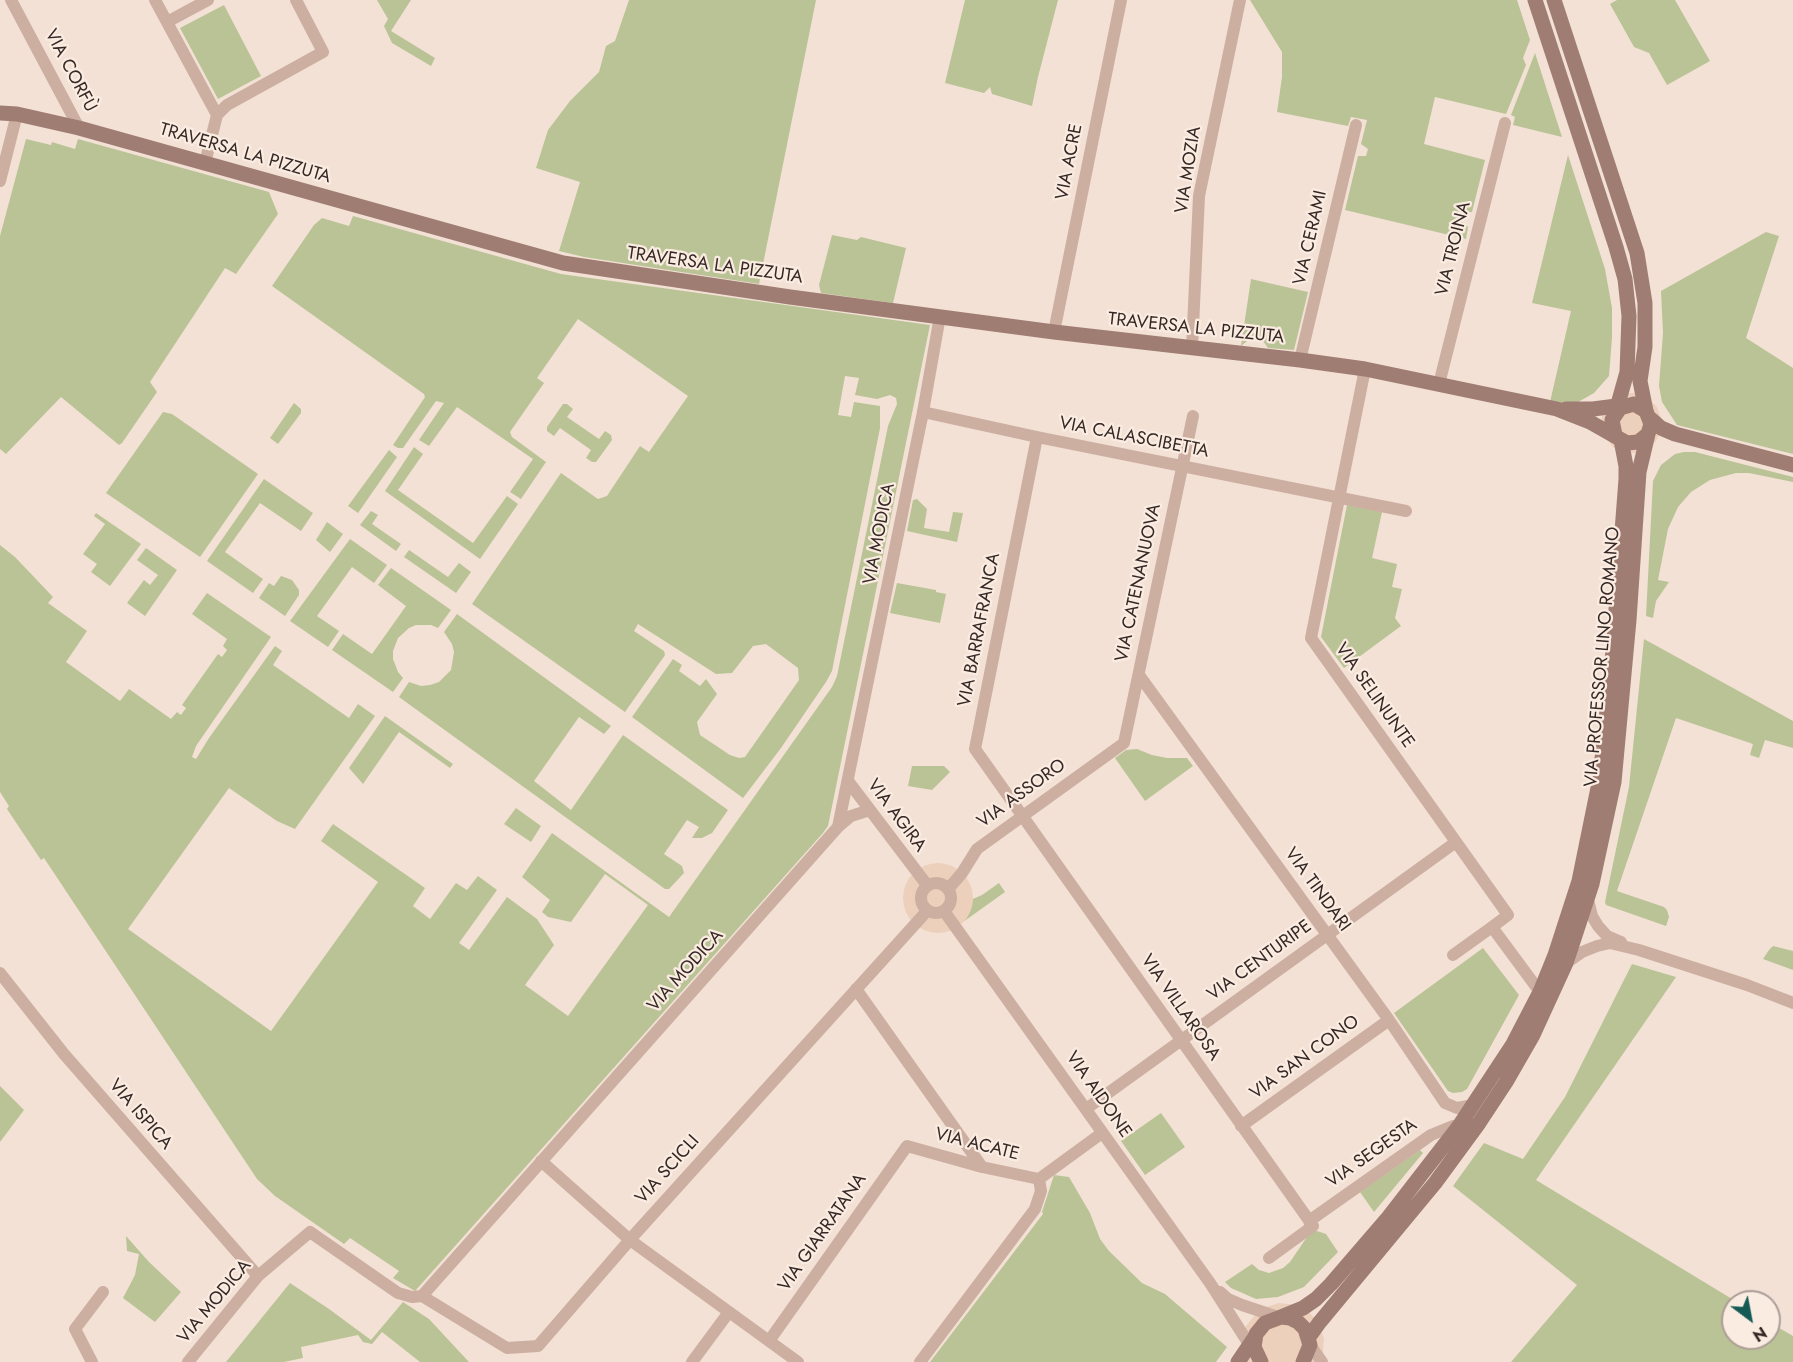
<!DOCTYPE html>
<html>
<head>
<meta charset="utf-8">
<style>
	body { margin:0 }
	#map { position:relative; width:1793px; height:1362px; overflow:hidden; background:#f3e1d6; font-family:Jost,sans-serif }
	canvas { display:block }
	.north { position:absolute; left:1721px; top:1290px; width:60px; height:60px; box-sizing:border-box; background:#fbece2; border:2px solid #ac9e96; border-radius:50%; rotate:148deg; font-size:16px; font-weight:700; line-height:24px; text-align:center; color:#352825 }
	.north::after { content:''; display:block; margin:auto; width:21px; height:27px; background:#165a56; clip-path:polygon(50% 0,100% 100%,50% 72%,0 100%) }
</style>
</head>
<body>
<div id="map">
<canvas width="1793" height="1362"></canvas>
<div class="north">N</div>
</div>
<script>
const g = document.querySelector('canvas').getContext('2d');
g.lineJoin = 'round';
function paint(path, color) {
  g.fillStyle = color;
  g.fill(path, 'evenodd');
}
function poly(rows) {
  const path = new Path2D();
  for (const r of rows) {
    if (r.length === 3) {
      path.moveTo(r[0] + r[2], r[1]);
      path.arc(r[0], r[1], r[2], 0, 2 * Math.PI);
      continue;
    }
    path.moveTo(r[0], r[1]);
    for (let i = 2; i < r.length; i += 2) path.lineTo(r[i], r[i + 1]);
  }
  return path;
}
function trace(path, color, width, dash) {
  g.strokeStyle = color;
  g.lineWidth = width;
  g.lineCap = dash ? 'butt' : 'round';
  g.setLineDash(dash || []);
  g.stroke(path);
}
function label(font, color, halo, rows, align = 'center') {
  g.font = font + ' Jost,sans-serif';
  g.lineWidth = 4.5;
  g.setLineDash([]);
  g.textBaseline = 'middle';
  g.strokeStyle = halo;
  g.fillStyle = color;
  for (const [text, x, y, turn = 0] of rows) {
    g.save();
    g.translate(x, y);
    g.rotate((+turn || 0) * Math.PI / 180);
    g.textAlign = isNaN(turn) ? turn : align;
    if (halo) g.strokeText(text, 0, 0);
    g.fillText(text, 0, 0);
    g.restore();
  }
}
const green = poly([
	[377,0,411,0,391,31,435,58,431,66,392,43,384,26,388,19],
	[629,0,816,0,759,284,584,257,559,251,580,182,536,168,548,130,570,101,599,72,606,46,615,41],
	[965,0,1058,0,1038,77,1032,106,992,94,990,87,984,93,945,83],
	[1250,0,1517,0,1530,40,1523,58,1526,65,1506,114,1435,97,1424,144,1485,160,1472,212,1463,213,1461,221,1468,227,1466,239,1345,210,1358,156,1366,156,1368,149,1361,144,1367,120,1351,117,1348,126,1277,112,1282,77,1282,52],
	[1617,0,1675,0,1710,61,1667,85,1649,53,1634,47,1610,4],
	[224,5,261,76,218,99,180,28],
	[1535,53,1562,137,1513,125,1515,117,1511,115],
	[26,139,51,145,52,142,75,149,78,139,269,192,278,214,236,274,225,268,150,382,157,392,122,443,119,445,61,397,6,454,0,449,0,236],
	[1568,155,1605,269,1612,308,1612,337,1609,376,1594,393,1571,406,1550,402,1571,311,1532,303],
	[353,216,561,274,930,325,828,826,823,833,415,1291,393,1278,399,1271,350,1238,344,1244,275,1196,257,1179,44,858,41,860,7,809,9,806,0,792,0,545,15,557,53,597,48,603,87,631,66,662,120,701,129,689,171,719,177,712,181,715,186,708,182,705,218,654,222,657,227,650,223,646,227,639,192,614,207,593,271,637,196,746,192,757,196,759,209,738,275,646,282,651,273,665,349,718,358,704,375,716,295,829,277,821,229,788,128,929,271,1031,378,882,321,841,333,824,425,888,413,906,430,919,456,883,467,890,478,876,497,890,459,943,469,950,507,897,537,919,554,945,525,985,568,1016,648,905,605,874,571,922,548,917,542,912,550,900,522,877,552,833,669,917,832,687,837,676,888,426,897,404,896,398,890,395,877,399,855,395,859,378,845,376,838,415,851,417,854,402,880,406,880,428,832,671,826,682,781,748,743,798,632,717,673,659,682,665,679,671,700,686,706,679,717,694,697,722,700,735,730,755,739,758,745,757,799,680,798,668,766,644,753,646,732,673,716,674,638,624,634,631,664,651,665,655,625,712,472,604,561,473,598,499,607,496,640,446,649,452,688,396,578,319,537,378,544,383,510,432,512,437,546,462,521,499,510,492,533,459,457,407,429,446,419,440,444,403,436,401,403,448,398,448,393,445,425,397,424,394,272,286,314,225,322,218,349,226],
	[1766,232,1779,236,1746,338,1793,368,1793,454,1677,425,1662,402,1659,386,1663,333,1661,291],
	[832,235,857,240,861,237,906,248,893,303,821,293,819,285],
	[1251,279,1308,292,1294,350,1268,348,1261,338,1252,337,1241,346],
	[294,403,301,409,301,413,278,444,270,438],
	[563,404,567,404,573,409,567,417,599,439,605,431,611,435,612,440,596,462,592,462,586,458,591,450,560,428,554,436,547,431,547,427],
	[163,412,172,414,258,474,200,557,106,493],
	[414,447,423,454,398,490,473,543,507,496,518,504,480,559,385,491],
	[389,450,397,457,358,513,348,506],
	[1684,452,1695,452,1793,477,1793,482,1749,473,1736,473,1710,480,1691,492,1678,507,1668,529,1658,580,1669,582,1656,601,1653,618,1646,616,1653,481,1661,465,1675,454],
	[264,479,313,513,301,531,260,503,225,552,263,579,253,593,207,561],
	[917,499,927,509,924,528,949,532,953,512,963,513,957,542,907,531,913,500],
	[1347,505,1382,512,1372,558,1397,564,1392,587,1402,589,1395,618,1401,626,1344,668,1321,637],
	[371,511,378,515,372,524,401,544,396,551,360,525],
	[96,513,141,544,110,586,91,572,97,564,83,554,105,524,94,516],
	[327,522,343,534,330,552,316,540],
	[350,539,387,565,374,583,352,567,317,616,339,631,328,647,290,621],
	[146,548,177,570,145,616,127,603,144,580,150,585,158,575,137,560],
	[409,550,448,577,459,563,471,572,456,593,404,557],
	[391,568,451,610,438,628,431,625,416,625,409,628,398,638,393,651,393,659,398,672,403,678,393,692,332,650,343,634,372,654,406,606,378,585],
	[281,576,292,580,299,590,299,595,285,616,259,598,269,583,274,586],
	[897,583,936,590,936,592,946,594,940,623,890,613],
	[457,614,611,726,604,734,579,717,534,781,571,810,623,735,728,810,712,833,702,838,692,838,699,827,687,820,664,854,682,866,684,873,669,889,665,889,399,697,409,682,421,686,430,685,439,682,451,670,454,652,452,644,444,632],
	[1644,639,1793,721,1793,748,1765,740,1759,758,1750,755,1753,744,1676,718,1617,891,1664,907,1667,910,1669,917,1666,926,1606,905,1605,902,1629,787],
	[385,716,453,764,450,768,399,732,363,784,349,768],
	[1137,749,1152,755,1167,758,1187,758,1193,766,1145,801,1115,758,1126,750],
	[912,766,944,766,950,772,932,790,908,786],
	[516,808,541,826,531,842,504,824],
	[999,883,1005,892,963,922,971,908,973,899,982,895],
	[1773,946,1793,951,1793,970,1763,959,1769,950],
	[1483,948,1519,995,1467,1089,1462,1092,1453,1093,1448,1091,1394,1013],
	[1632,964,1676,977,1536,1180,1737,1302,1733,1302,1733,1338,1769,1338,1769,1322,1793,1336,1793,1362,1511,1362,1577,1285,1453,1186,1484,1143,1523,1159,1565,1097],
	[0,1086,24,1110,0,1142],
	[1161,1113,1185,1147,1145,1175,1121,1141],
	[1420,1150,1423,1153,1374,1212,1360,1192],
	[1054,1175,1069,1177,1090,1213,1100,1239,1109,1251,1142,1283,1165,1294,1227,1347,1216,1362,930,1362,1043,1214,1042,1212],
	[1311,1231,1317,1231,1326,1234,1338,1252,1304,1287,1278,1297,1256,1299,1231,1288,1225,1282,1252,1264,1259,1270,1269,1273,1283,1268,1290,1262],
	[126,1236,149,1262,181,1292,155,1322,123,1298,135,1275,139,1254,127,1251],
	[290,1283,329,1309,371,1340,403,1302,429,1319,469,1362,420,1362,382,1332,372,1344,363,1342,358,1335,301,1347,303,1358,284,1362,226,1362]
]);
const plaza = poly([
	[1629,393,1636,393,1648,398,1657,407,1661,418,1660,432,1656,441,1650,447,1638,453,1627,453,1614,448,1604,436,1601,422,1603,412],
	[938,898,35],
	[1279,1303,1297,1305,1307,1310,1319,1323,1324,1339,1323,1352,1319,1362,1247,1362,1243,1334,1246,1326,1258,1311,1266,1307]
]);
const street = poly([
	[11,0,79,128],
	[155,0,217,115],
	[167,22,208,0],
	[205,163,217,115,227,105,323,52,296,0],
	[0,181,17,114],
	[1054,332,1121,0],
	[1192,349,1199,196,1240,0],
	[1300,360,1356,125],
	[1365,369,1311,638,1508,915,1492,927,1540,992],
	[1439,384,1505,123],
	[923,412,1037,437,1406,511],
	[1037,437,975,749,1313,1226,1269,1258],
	[1139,675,1389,1020,1445,1103,1457,1108,1474,1105],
	[848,781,927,885],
	[838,827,851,816,870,810],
	[936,898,15],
	[949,888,962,873,977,849,1124,743,1193,416],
	[1588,900,1592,916,1598,926,1607,936,1621,942],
	[944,911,1210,1283,1254,1352],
	[1453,955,1492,927],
	[1566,963,1582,952,1597,946,1610,943,1639,950,1747,985,1793,1003],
	[0,973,64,1054,258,1276],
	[856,989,982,1167],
	[1086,1109,1456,842],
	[1241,1126,1389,1020],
	[541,1161,630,1240,798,1362],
	[1039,1179,1102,1133],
	[1309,1221,1431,1135,1453,1126,1459,1126],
	[1220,1292,1228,1299,1242,1305,1278,1317],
	[422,1296,507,1348,538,1346,635,1234,927,911],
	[769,1341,907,1146,982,1167,1039,1179],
	[1310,1345,1322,1362],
	[92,1362,75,1329,103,1292],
	[188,1362,258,1276,310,1232,398,1293,412,1297,422,1296,838,827,923,412,940,316],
	[692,1362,729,1312],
	[920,1362,1035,1209,1041,1191,1039,1179]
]);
const secondary = poly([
	[1535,0,1616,247,1625,279,1629,316,1627,372,1616,411],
	[1554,0,1637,253,1645,303,1645,347,1640,381,1646,411],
	[0,113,17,114,79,128,563,263,790,297,1054,332,1300,360,1365,369,1557,409,1590,422,1627,443,1638,442,1648,434,1651,424,1646,411,1634,404,1620,408,1612,420,1615,435],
	[1566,409,1593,409,1624,405],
	[1651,419,1661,428,1675,434,1793,465],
	[1281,1317,1303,1308,1316,1299,1331,1284,1387,1219,1459,1126,1513,1044,1540,992,1555,955,1579,881,1600,778,1612,662,1626,479,1626,466,1621,440],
	[1309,1337,1319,1323,1435,1183,1479,1123,1506,1082,1533,1035,1566,963,1592,884,1614,782,1629,620,1639,472,1648,434],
	[1238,1362,1255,1337],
	[1261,1362,1254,1347,1256,1334,1265,1323,1281,1317,1290,1318,1298,1322,1305,1329,1310,1345,1303,1362]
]);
const streetNames = [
	["VIA CORFÙ",70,71,62],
	["TRAVERSA LA PIZZUTA",245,154,16],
	["VIA ACRE",1070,162,-79],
	["VIA MOZIA",1189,170,-81],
	["VIA CERAMI",1311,238,-77],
	["VIA TROINA",1454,249,-76],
	["TRAVERSA LA PIZZUTA",715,266,8],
	["TRAVERSA LA PIZZUTA",1196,329,6],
	["VIA CALASCIBETTA",1134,438,11],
	["VIA MODICA",880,534,-79],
	["VIA CATENANUOVA",1139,583,-78],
	["VIA BARRAFRANCA",980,630,-79],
	["VIA PROFESSOR LINO ROMANO",1603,657,-85],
	["VIA SELINUNTE",1374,696,55],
	["VIA ASSORO",1022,794,-36],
	["VIA AGIRA",896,816,53],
	["VIA TINDARI",1317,890,54],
	["VIA CENTURIPE",1260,961,-36],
	["VIA MODICA",686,971,-48],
	["VIA VILLAROSA",1180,1008,55],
	["VIA SAN CONO",1305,1058,-36],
	["VIA AIDONE",1098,1095,55],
	["VIA ISPICA",140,1115,49],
	["VIA ACATE",977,1145,14],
	["VIA SEGESTA",1372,1154,-35],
	["VIA SCICLI",668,1170,-48],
	["VIA GIARRATANA",823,1233,-55],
	["VIA MODICA",215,1302,-50]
];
paint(green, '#bac395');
paint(plaza, '#edd0bb');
trace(street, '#ccafa1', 12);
trace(secondary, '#a07d72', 15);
label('18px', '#352825', '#fbece2', streetNames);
</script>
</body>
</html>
